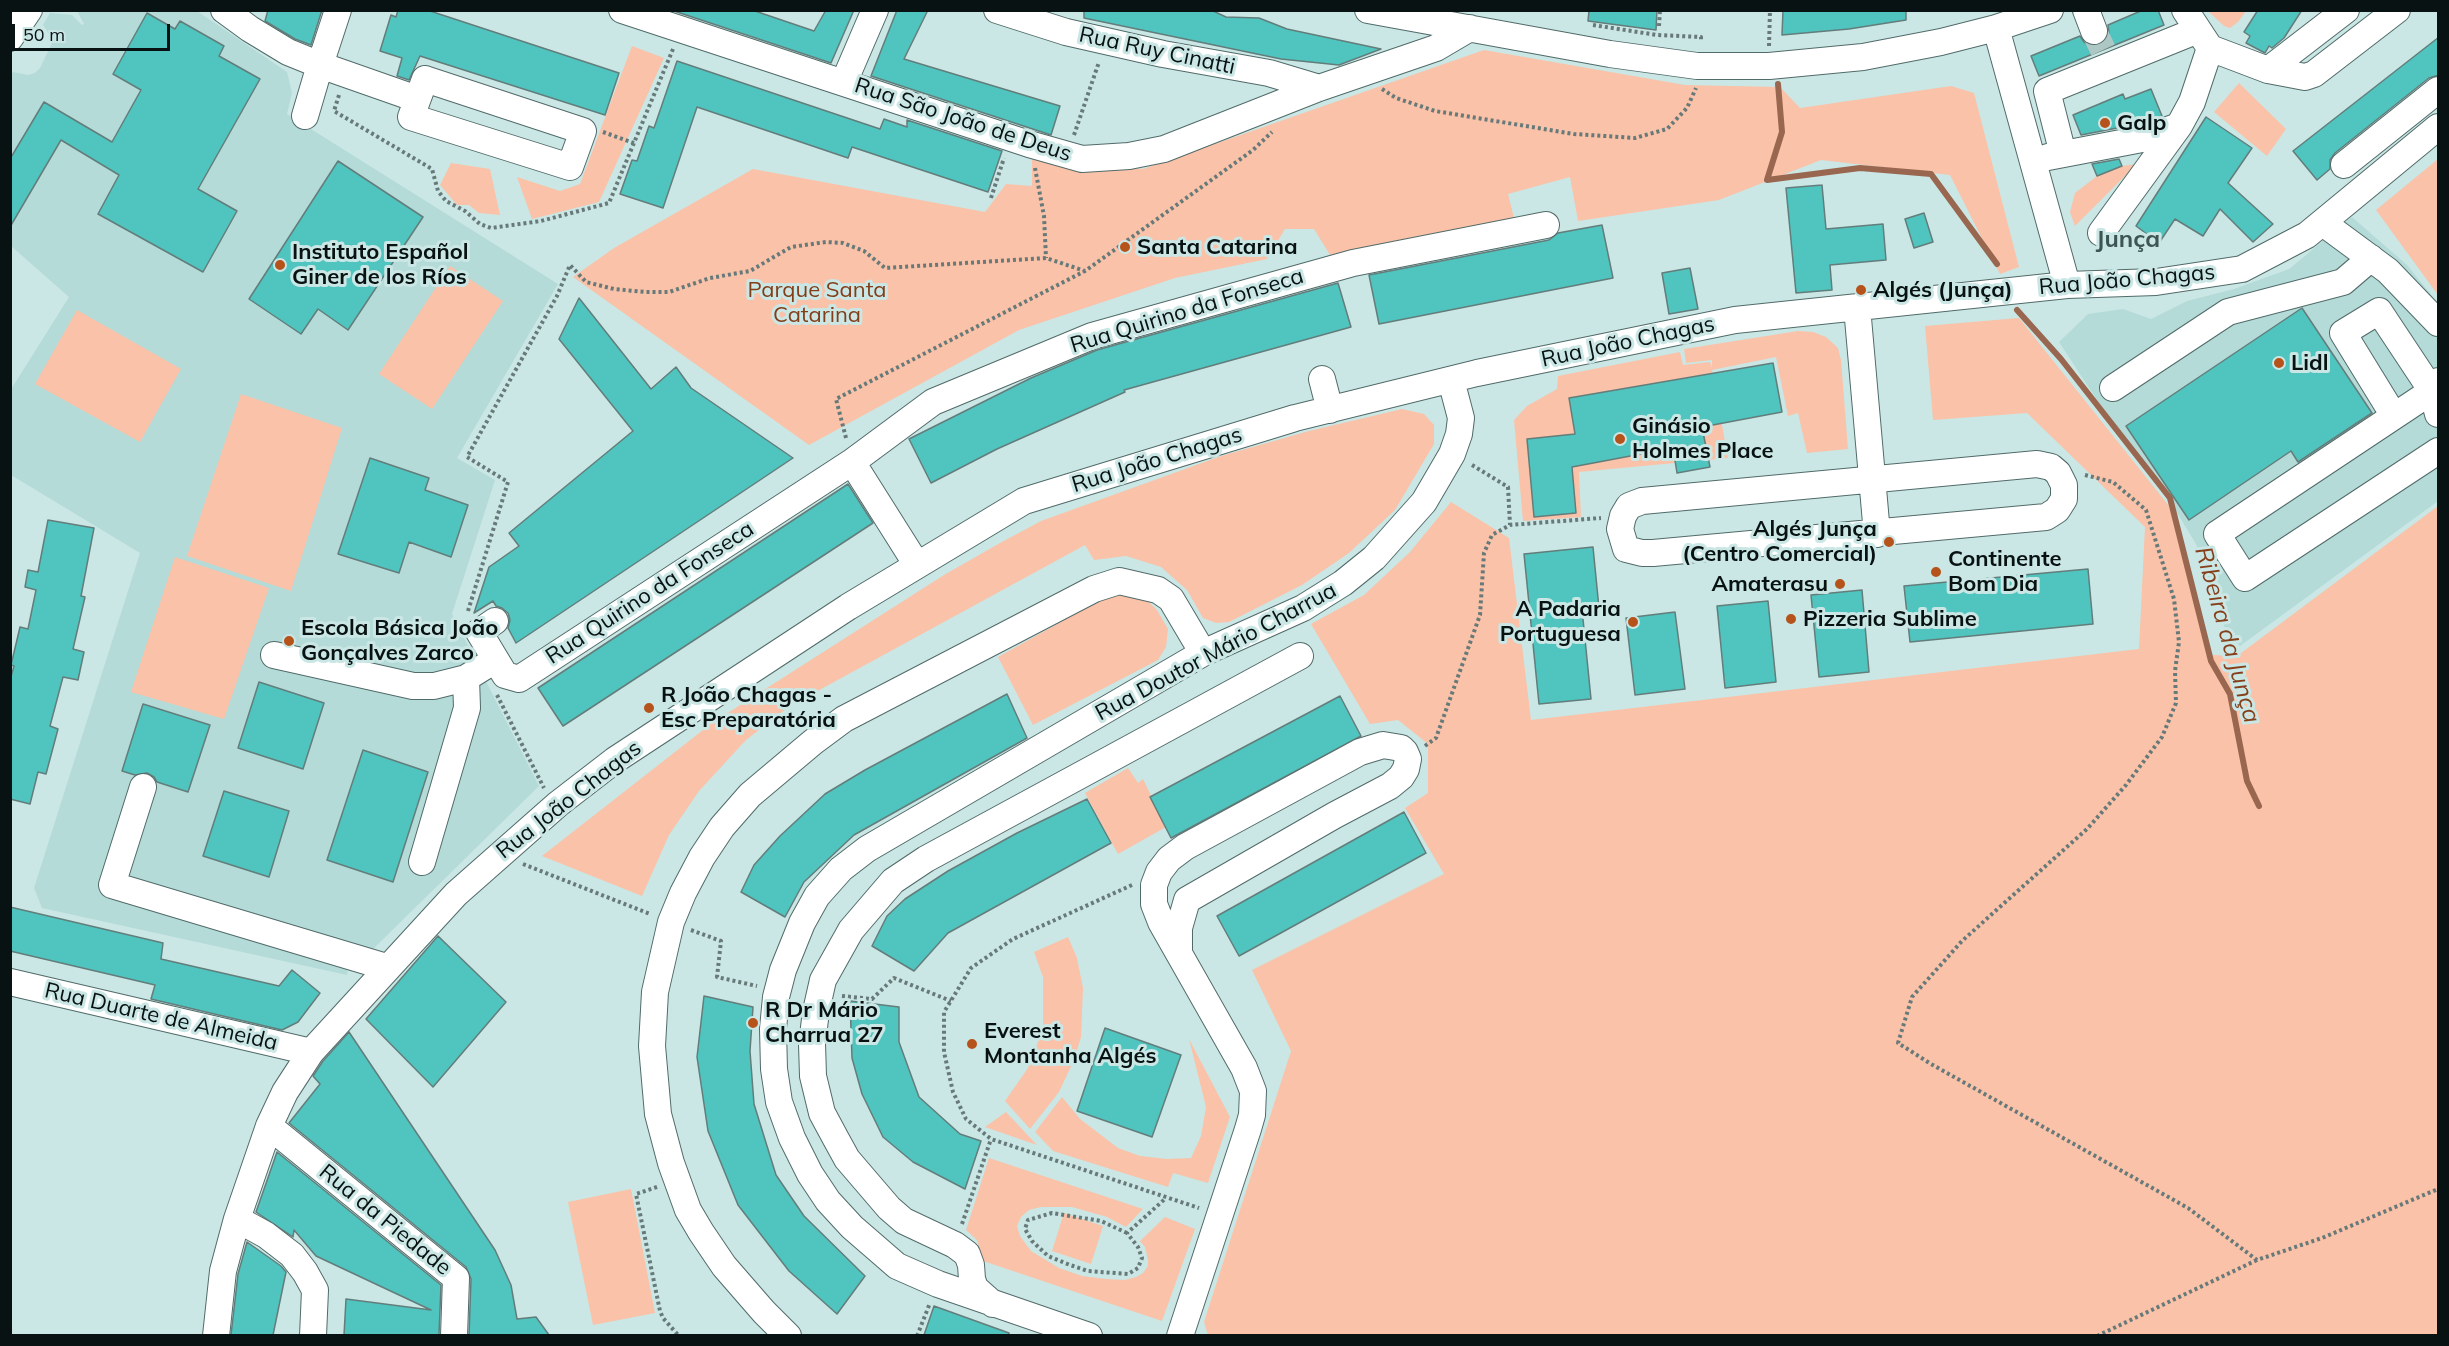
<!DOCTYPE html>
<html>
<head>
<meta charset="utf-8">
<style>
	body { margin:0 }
	#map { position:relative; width:2449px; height:1346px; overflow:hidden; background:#cae7e5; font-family:Mulish,sans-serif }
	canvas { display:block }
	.frame { position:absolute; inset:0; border:12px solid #081212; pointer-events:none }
	.scale { position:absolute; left:12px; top:24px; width:158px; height:27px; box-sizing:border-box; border:3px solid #081212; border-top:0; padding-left:8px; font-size:18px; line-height:21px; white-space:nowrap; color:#081212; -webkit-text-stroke:4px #cae7e5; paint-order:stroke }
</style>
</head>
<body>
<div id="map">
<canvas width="2449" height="1346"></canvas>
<div class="frame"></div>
<div class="scale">50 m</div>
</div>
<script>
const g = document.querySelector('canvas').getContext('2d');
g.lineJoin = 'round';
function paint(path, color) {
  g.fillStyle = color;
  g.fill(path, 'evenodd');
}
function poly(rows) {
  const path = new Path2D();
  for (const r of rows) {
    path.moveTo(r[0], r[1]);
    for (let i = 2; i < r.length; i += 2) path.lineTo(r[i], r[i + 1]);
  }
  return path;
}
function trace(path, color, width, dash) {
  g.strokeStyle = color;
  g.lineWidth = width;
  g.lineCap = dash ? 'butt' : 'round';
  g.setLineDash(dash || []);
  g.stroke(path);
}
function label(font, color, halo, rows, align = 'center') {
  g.font = font + ' Mulish,sans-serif';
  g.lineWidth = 6;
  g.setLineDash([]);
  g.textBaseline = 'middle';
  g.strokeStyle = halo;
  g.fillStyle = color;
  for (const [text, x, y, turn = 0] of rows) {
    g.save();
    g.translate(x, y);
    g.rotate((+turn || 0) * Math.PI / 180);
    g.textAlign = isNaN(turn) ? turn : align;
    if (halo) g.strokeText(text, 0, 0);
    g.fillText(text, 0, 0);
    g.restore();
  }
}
const built = poly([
	[77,11,197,11,287,72,292,93,287,114,558,284,457,458,495,480,452,614,539,786,368,954,351,950,347,975,42,908,34,888,140,553,11,475,10,391,69,297,11,246,11,76,13,72,28,75,35,73,40,68,52,43,51,37,43,25,50,13,72,15,82,25,84,24],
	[2352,217,2407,265,2438,303,2438,501,2240,646,2225,629,2196,544,2179,516,2097,400,2059,342,2088,314,2123,309,2151,319,2187,301,2234,289,2289,269]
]);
const green = poly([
	[2208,11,2246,11,2238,22,2230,28,2224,26],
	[632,46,664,58,599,202,532,219,517,177,560,191,580,184],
	[1484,50,1685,85,1780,87,1800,108,1951,86,1974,93,2019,267,2000,274,1950,175,1821,160,1719,200,1578,221,1570,177,1508,194,1514,218,1330,255,1314,229,1285,229,1267,259,1175,278,1019,330,809,445,573,277,614,248,753,169,985,212,1006,184,1032,186,1032,158,1143,169],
	[2239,83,2286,129,2267,156,2214,112],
	[2438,159,2438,295,2376,210],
	[451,163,490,169,500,215,479,213,469,205,457,205,440,185],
	[2137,164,2075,226,2070,212,2075,193,2097,176,2122,166],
	[450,266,503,301,432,409,379,374],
	[77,310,181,369,140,442,35,384],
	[2019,318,2169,506,2211,655,2237,656,2438,506,2438,1335,1208,1335,1204,1322,1291,1051,1252,970,1444,874,1405,808,1428,793,1428,744,1398,720,1370,724,1311,624,1364,595,1410,552,1451,502,1509,538,1531,720,2139,649,2145,527,2027,413,1933,420,1925,326],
	[1798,331,1813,332,1826,337,1838,348,1841,360,1848,449,1807,453,1798,413,1788,416,1776,357,1712,370,1728,458,1579,472,1581,517,1523,521,1514,420,1527,406,1557,389,1558,376,1680,352,1683,365,1710,362,1712,368,1712,360,1686,363,1684,349],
	[241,394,342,428,291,591,187,556],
	[1402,409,1424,414,1434,425,1434,444,1395,510,1349,553,1302,585,1229,622,1216,623,1203,618,1187,590,1161,567,1126,556,1094,560,1085,545,790,706,746,740,699,791,669,835,642,896,542,856,712,723,944,575,1000,543,1041,521,1221,456,1309,431],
	[175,557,269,588,224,719,131,692],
	[1128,592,1145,598,1157,610,1168,629,1166,647,1158,660,1033,725,998,657,1111,594],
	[1128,768,1138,783,1143,779,1166,827,1118,854,1085,793],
	[1068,937,1077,958,1083,988,1081,1037,1074,1060,1059,1092,1030,1129,1005,1101,1028,1068,1043,1029,1043,977,1034,952],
	[1189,1039,1230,1117,1208,1183,1173,1173,1168,1187,1053,1151,1035,1132,1062,1097,1080,1119,1118,1148,1140,1156,1167,1159,1191,1158,1201,1136,1206,1107],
	[1006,1112,1037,1145,985,1127],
	[989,1158,1143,1209,1126,1227,1107,1217,1072,1207,1041,1207,1029,1210,1021,1217,1017,1226,1020,1236,1031,1251,1059,1268,1082,1276,1106,1279,1125,1280,1136,1277,1143,1273,1148,1266,1148,1260,1145,1247,1140,1241,1165,1217,1195,1229,1162,1321,983,1261,977,1240,966,1230],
	[631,1189,655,1313,593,1325,568,1202],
	[1064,1213,1103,1226,1091,1264,1052,1251]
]);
const stream = poly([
	[1778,84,1782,132,1767,180,1860,168,1931,174,1997,264],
	[2017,310,2061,359,2170,498,2211,661,2230,694,2247,781,2259,806]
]);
const building = poly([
	[268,10,322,10,311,45,295,39,265,21,268,10],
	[398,10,427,10,619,73,605,115,420,56,409,80,397,76,402,58,380,51,391,15,396,17,398,10],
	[671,10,752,10,814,31,826,10,854,10,831,63,671,10],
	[897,10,928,10,904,59,1060,106,1051,135,871,76,897,10],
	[1084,10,1211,10,1226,17,1259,18,1287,29,1381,49,1339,65,1281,59,1084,18,1084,10],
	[1589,10,1657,10,1656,30,1588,21,1589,10],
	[1783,10,1906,10,1906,20,1849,29,1782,35,1783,10],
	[2143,10,2158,10,2164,25,2039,76,2031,56,2080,36,2084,42,2091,46,2100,45,2109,34,2108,25,2143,10],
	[2258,10,2302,10,2284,38,2272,48,2269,46,2265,53,2246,43,2250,36,2244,32,2258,10],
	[147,13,175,29,180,21,224,46,219,56,260,79,198,189,237,211,203,272,98,214,119,175,61,140,10,227,10,159,44,102,112,142,141,90,113,74,147,13],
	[2439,37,2439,75,2429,78,2335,153,2330,160,2330,169,2317,180,2293,151,2439,37],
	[677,61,880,129,884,119,907,127,907,120,1002,151,988,192,852,147,848,158,697,107,663,208,620,194,632,160,637,161,649,126,654,128,677,61],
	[2151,89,2162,116,2138,124,2081,135,2073,115,2123,94,2125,99,2151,89],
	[2206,117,2252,148,2228,183,2273,224,2253,242,2220,209,2203,236,2175,219,2159,243,2136,226,2206,117],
	[2119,159,2122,166,2097,176,2092,164,2119,159],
	[338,161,423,217,348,330,318,309,301,334,249,299,338,161],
	[1822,185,1826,229,1883,224,1886,260,1830,265,1832,290,1796,293,1786,188,1822,185],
	[1924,213,1933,242,1914,248,1905,219,1924,213],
	[1602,225,1613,278,1379,324,1369,275,1549,240,1558,233,1602,225],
	[1690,268,1698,309,1669,314,1662,273,1690,268],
	[1338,283,1351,327,1124,390,1125,392,997,449,931,483,909,439,1031,378,1097,350,1338,283],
	[579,298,651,389,676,367,691,388,793,458,516,643,508,628,510,620,508,613,502,608,496,606,493,601,474,613,489,567,519,546,509,533,633,431,559,339,579,298],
	[2302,308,2372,413,2298,462,2291,451,2189,520,2126,426,2302,308],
	[1773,363,1782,412,1702,427,1710,467,1677,473,1673,448,1572,467,1576,513,1534,517,1527,439,1575,434,1569,398,1773,363],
	[370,458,429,478,425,490,468,505,451,557,409,542,399,573,338,554,370,458],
	[848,484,873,523,563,726,538,688,848,484],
	[48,520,94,528,81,596,85,597,73,649,84,652,78,680,63,677,50,726,58,729,46,774,38,772,30,804,10,799,10,680,14,666,11,665,20,627,28,629,36,590,25,587,28,570,38,572,48,520],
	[1593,547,1599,608,1582,609,1591,699,1539,704,1524,554,1593,547],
	[2088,569,2093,624,1910,642,1904,586,2088,569],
	[1862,590,1869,672,1819,677,1811,595,1862,590],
	[1768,601,1776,682,1725,688,1717,606,1768,601],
	[1675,612,1685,689,1635,695,1626,618,1675,612],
	[259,682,324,703,303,769,238,748,259,682],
	[1007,694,1027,738,854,835,804,882,785,917,741,892,754,865,780,836,825,794,865,770,1007,694],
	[1340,696,1361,736,1171,838,1150,797,1340,696],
	[143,704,210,725,188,792,157,782,154,777,147,773,135,775,122,771,143,704],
	[363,750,428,772,393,882,327,860,363,750],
	[224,791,289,811,269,877,203,856,224,791],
	[1087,799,1111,843,948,933,914,971,872,946,887,916,905,899,948,871,1017,833,1087,799],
	[1404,812,1426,853,1239,956,1217,916,1404,812],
	[10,907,163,943,161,959,279,986,292,970,320,993,298,1022,282,1030,151,999,155,985,10,951,10,907],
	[438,936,506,1002,433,1087,366,1019,438,936],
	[704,996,753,1007,750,1051,754,1104,776,1175,804,1216,865,1276,837,1314,789,1271,738,1205,708,1131,697,1057,704,996],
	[850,1001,899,1007,899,1042,919,1097,960,1134,981,1141,965,1189,913,1162,883,1137,862,1094,852,1058,850,1001],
	[1105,1028,1181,1055,1152,1137,1077,1111,1105,1028],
	[349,1032,495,1250,511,1285,517,1319,536,1317,549,1335,469,1335,471,1279,466,1267,289,1123,320,1084,313,1076,323,1061,349,1032],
	[277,1152,441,1285,439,1335,344,1335,346,1299,431,1310,316,1256,294,1230,293,1237,256,1212,277,1152],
	[247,1242,281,1266,286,1272,273,1335,231,1335,238,1274,247,1242],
	[934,1306,1009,1333,1009,1335,924,1335,934,1306]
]);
const minorTunnel = poly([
	[2094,31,2103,50]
]);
const path = poly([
	[1593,25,1657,35,1701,37,1701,42],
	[1659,26,1660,10],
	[1769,46,1770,10],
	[1382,89,1396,98,1435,111,1574,134,1635,138,1667,129,1687,108,1696,88],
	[339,95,334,111,432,169,438,191,446,201,465,211,480,224,491,228,541,221,609,203,673,49],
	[603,132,634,143],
	[1074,135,1099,62],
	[1035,168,1044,216,1046,258],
	[991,198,1004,158],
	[846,438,836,399,1085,271,1253,150,1272,132],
	[1472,465,1508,487,1510,525],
	[2085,475,2113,482,2146,510,2174,599,2179,642,2175,671,2176,703,2162,737,2126,785,2087,829,1962,941,1912,997,1898,1043,1931,1064,2188,1208,2257,1260,2322,1238,2438,1189],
	[468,611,508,482,467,457,557,296,570,265,586,282,614,289,645,292,669,292,710,278,750,271,791,247,826,242,843,243,864,251,885,268,1046,258,1085,271],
	[497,695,544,788],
	[1425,746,1436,738,1480,615,1484,553,1492,535,1510,525,1601,518],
	[523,864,650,914],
	[1132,885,1013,939,971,968,944,1012,944,1052,953,1092,966,1119,991,1139,1199,1208],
	[691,930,721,941,717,977,757,986],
	[842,996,872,999,894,978,951,1001],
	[657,1187,636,1194,660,1311,663,1318,679,1336],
	[962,1224,991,1139],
	[1127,1233,1101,1221,1052,1213,1028,1220,1025,1229,1032,1241,1048,1256,1070,1265,1088,1271,1128,1274,1138,1268,1142,1258,1138,1247,1127,1233,1166,1198],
	[917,1336,930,1303],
	[2097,1336,2257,1260]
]);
const minor = poly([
	[224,10,250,29,288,52,320,65,338,10],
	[622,10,1029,144,1082,159,1129,156,1164,149,1319,88,1436,48,1470,28],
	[997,10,1066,32,1163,54,1269,73,1319,88],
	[1368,10,1610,54,1697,66,1769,66,1863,57,1941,42,1996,28,2050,10],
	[2086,10,2094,31],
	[1996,28,2067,285],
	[10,38,29,10],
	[2210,48,2268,70,2305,77,2314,74,2397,10],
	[2268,70,2346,10],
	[425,79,583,131,570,167,411,117,425,79],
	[844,82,875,10],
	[305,116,320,65,417,99],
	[2063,154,2047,91,2198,30],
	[2048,157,2142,139,2179,126],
	[2344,165,2438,90],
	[2323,223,2388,271,2438,323],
	[2101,233,2179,126,2192,102,2210,48,2185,10],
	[1857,307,1877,534],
	[1322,379,1330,410],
	[2438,381,2432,391,2217,534,2245,578,2438,451],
	[2113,388,2228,312,2343,282,2371,258],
	[2394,416,2343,333,2379,311,2432,391,2438,414],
	[852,462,933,402,1092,336,1353,263,1546,225],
	[2037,464,2051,467,2058,473,2064,485,2064,499,2057,510,2046,517,1653,553,1642,553,1626,549,1620,529,1623,516,1629,506,1642,501,2037,464],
	[495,621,479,632,505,675,519,679,852,462,917,565],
	[274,655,413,686,434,686,466,678],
	[143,787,112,885,386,967],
	[422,862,467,708,466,678,495,660],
	[1179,950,1179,928,1187,900,1335,815,1390,786,1401,777,1406,769,1408,759,1405,752,1401,748,1383,745,1360,752,1185,847,1169,859,1159,872,1154,885,1154,904,1161,922,1244,1068,1253,1091,1252,1115,1248,1129,1180,1336],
	[10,982,311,1052],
	[269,1126,456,1278,454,1336],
	[237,1219,266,1235,292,1255,305,1272,315,1290,313,1336],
	[993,1304,975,1288,972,1279,971,1265,967,1254,955,1245,904,1221,889,1208,847,1159,836,1139,822,1113,813,1076,812,1044,816,1011,823,980,851,930,893,881,926,859,1300,656],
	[216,1336,223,1271,237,1219,269,1126,285,1092,311,1052,456,894,558,804,615,760,848,607,1024,501,1295,418,1477,373,1735,320,2067,285,2156,282,2242,269,2307,235,2438,127],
	[788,1336,764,1312,724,1266,701,1232,688,1210,671,1163,658,1114,652,1046,655,992,671,922,683,893,702,857,722,827,750,795,813,742,844,719,1094,589,1119,581,1158,590,1171,599,1203,653],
	[1089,1336,938,1284,897,1266,852,1227,828,1201,810,1174,792,1138,779,1102,774,1069,773,1029,776,997,783,970,802,923,817,896,841,869,867,849,1203,653,1303,608,1343,583,1374,558,1424,502,1452,454,1459,434,1461,418,1451,380]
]);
const markers = [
	[2105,123,6,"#b6531b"],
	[1125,247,6,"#b6531b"],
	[280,265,6,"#b6531b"],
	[1861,290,6,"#b6531b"],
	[2279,363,6,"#b6531b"],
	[1620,439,6,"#b6531b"],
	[1889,542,6,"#b6531b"],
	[1936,572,6,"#b6531b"],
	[1840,584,6,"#b6531b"],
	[1791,619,6,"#b6531b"],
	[1633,622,6,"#b6531b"],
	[289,641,6,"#b6531b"],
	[649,708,6,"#b6531b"],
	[753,1023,6,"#b6531b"],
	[972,1044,6,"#b6531b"]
];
const streetNames = [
	["Rua Ruy Cinatti",1157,51,12],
	["Rua São João de Deus",963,120,18],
	["Rua João Chagas",2127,280,-5],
	["Rua Quirino da Fonseca",1187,311,-17],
	["Rua João Chagas",1628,342,-12],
	["Rua João Chagas",1157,460,-17],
	["Rua Quirino da Fonseca",650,593,-33],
	["Rua Doutor Mário Charrua",1216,652,-28],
	["Rua João Chagas",569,800,-38],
	["Rua Duarte de Almeida",161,1017,13],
	["Rua da Piedade",385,1220,39]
];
const poiNames = [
	["Galp",2117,123],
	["Santa Catarina",1137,247],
	["Instituto Español",292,252],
	["Giner de los Ríos",292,277],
	["Algés (Junça)",1873,290],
	["Lidl",2291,363],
	["Ginásio",1632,426],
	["Holmes Place",1632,451],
	["Algés Junça",1877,529,"right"],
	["(Centro Comercial)",1877,554,"right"],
	["Continente",1948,559],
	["Bom Dia",1948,584],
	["Amaterasu",1828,584,"right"],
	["A Padaria",1621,609,"right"],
	["Portuguesa",1621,634,"right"],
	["Pizzeria Sublime",1803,619],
	["Escola Básica João",301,628],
	["Gonçalves Zarco",301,653],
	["R João Chagas -",661,695],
	["Esc Preparatória",661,720],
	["R Dr Mário",765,1010],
	["Charrua 27",765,1035],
	["Everest",984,1031],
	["Montanha Algés",984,1056]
];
const parkNames = [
	["Parque Santa",817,290],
	["Catarina",817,315]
];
const neighbourhoodNames = [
	["Junça",2128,240]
];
const waterNames = [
	["Ribeira da Junça",2227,635,74]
];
paint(built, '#b4dbd8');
paint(green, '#fac2a8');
trace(stream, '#99674f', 6);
paint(building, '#50c4be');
trace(building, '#637d7b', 1.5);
trace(minorTunnel, '#adc7c5', 26, [26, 13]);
trace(minor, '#516b69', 28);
trace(path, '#677a79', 4, [3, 3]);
trace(minor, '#fff', 26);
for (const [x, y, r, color] of markers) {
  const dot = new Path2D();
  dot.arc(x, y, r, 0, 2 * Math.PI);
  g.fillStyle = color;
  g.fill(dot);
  trace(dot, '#cae7e5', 2);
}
label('22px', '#081212', '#cae7e5', streetNames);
label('bold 22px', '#081212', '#cae7e5', poiNames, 'left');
label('22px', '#823d19', '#cae7e5', parkNames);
label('bold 24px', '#3d5654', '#cae7e5', neighbourhoodNames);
label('italic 24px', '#85401b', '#cae7e5', waterNames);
</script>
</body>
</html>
